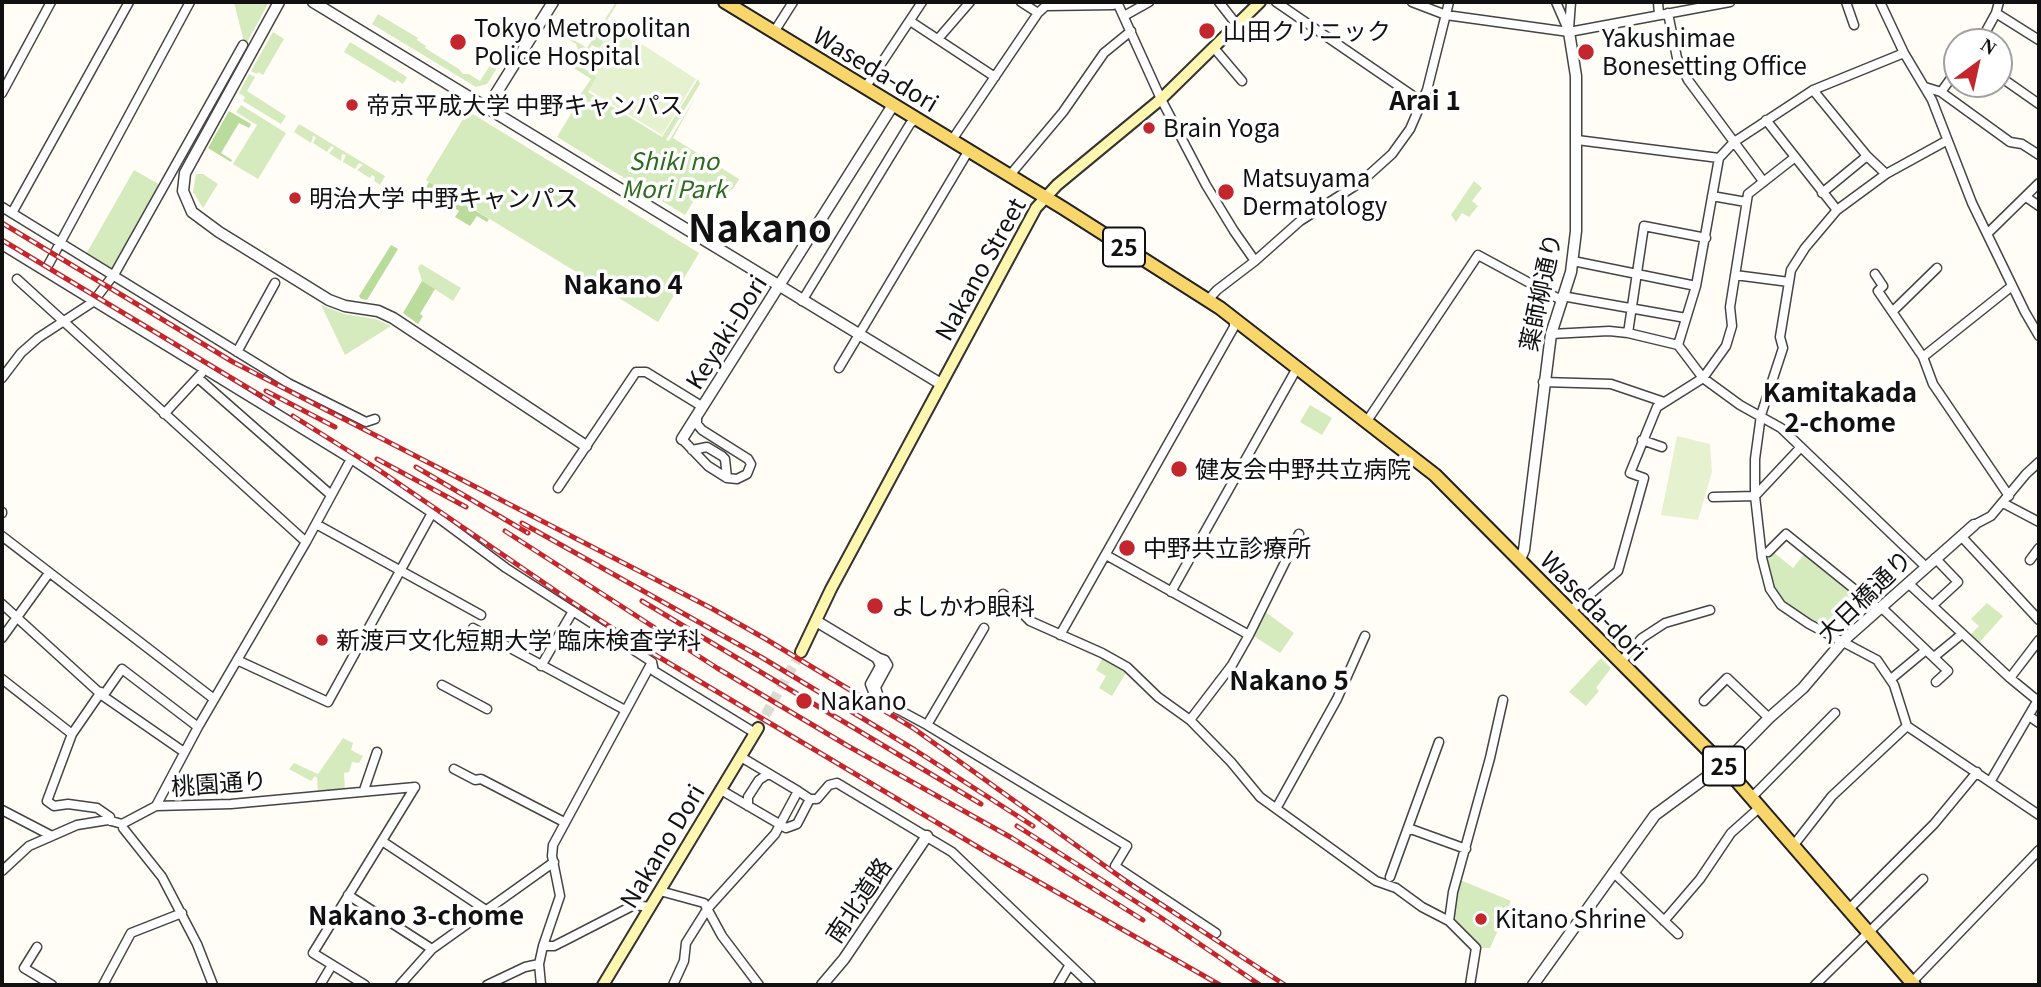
<!DOCTYPE html>
<html>
<head>
<meta charset="utf-8">
<style>
	body { margin:0 }
	#map { position:relative; width:2041px; height:987px; overflow:hidden; background:#fffdf5; font-family:Georgia,serif }
	canvas { display:block }
	.frame { position:absolute; inset:0; border:4px solid #111; pointer-events:none }
	.north { position:absolute; left:1943px; top:28px; width:70px; height:70px; box-sizing:border-box; background:#fff; border:2px solid #a0a0a0; border-radius:50%; rotate:33deg; font-size:19px; font-weight:700; line-height:28px; text-align:center; color:#111 }
	.north::after { content:''; display:block; margin:auto; width:24px; height:32px; background:#c4262e; clip-path:polygon(50% 0,100% 100%,50% 72%,0 100%) }
</style>
</head>
<body>
<div id="map">
<canvas width="2041" height="987"></canvas>
<div class="frame"></div>
<div class="north">N</div>
</div>
<script>
const g = document.querySelector('canvas').getContext('2d');
g.lineJoin = 'round';
function paint(path, color) {
  g.fillStyle = color;
  g.fill(path, 'evenodd');
}
function poly(rows) {
  const path = new Path2D();
  for (const r of rows) {
    path.moveTo(r[0], r[1]);
    for (let i = 2; i < r.length; i += 2) path.lineTo(r[i], r[i + 1]);
  }
  return path;
}
function trace(path, color, width, dash) {
  g.strokeStyle = color;
  g.lineWidth = width;
  g.lineCap = dash ? 'butt' : 'round';
  g.setLineDash(dash || []);
  g.stroke(path);
}
function label(font, color, halo, rows, align = 'center') {
  g.font = font + ' Georgia,"Noto Sans JP",serif';
  g.lineWidth = 7;
  g.setLineDash([]);
  g.textBaseline = 'middle';
  g.strokeStyle = halo;
  g.fillStyle = color;
  for (const [text, x, y, turn = 0] of rows) {
    g.save();
    g.translate(x, y);
    g.rotate((+turn || 0) * Math.PI / 180);
    g.textAlign = isNaN(turn) ? turn : align;
    if (halo) g.strokeText(text, 0, 0);
    g.fillText(text, 0, 0);
    g.restore();
  }
}
const green = poly([
	[234,2,269,2,245,46],
	[616,2,618,2,603,27,607,36,599,49,592,45,579,65,597,77,588,92,662,137,698,79,700,84,666,140,669,141,696,96,673,138,739,179,733,189,721,195,711,195,701,189,685,215,557,137,572,112,570,110,591,79,574,68,580,55,576,44,562,36,546,41,554,28,587,48],
	[378,14,418,38,417,40,426,46,425,48,459,69,463,74,469,74,480,81,496,56,502,60,487,84,476,87,372,24],
	[273,32,284,39,263,75,258,72,257,74,251,71],
	[350,42,407,77,403,84,397,80,395,83,344,52],
	[249,74,255,77,247,91,286,116,281,124,243,101,245,97,239,93],
	[241,105,286,133,258,179,233,164,257,125,236,112],
	[468,111,699,253,658,322,426,180],
	[299,124,385,176,380,185,374,181,375,177,372,175,370,178,357,170,363,165,359,163,355,169,343,162,346,155,342,154,341,161,329,153,334,148,331,146,327,152,313,143,316,137,313,136,311,143,294,132],
	[134,170,162,186,113,273,85,256],
	[196,174,203,174,218,184,203,208,193,192],
	[1474,181,1482,188,1472,201,1478,206,1469,217,1462,213,1456,222,1451,215],
	[421,264,461,288,453,301,422,281,418,268],
	[321,305,344,314,376,319,391,326,345,355],
	[1310,405,1332,418,1322,435,1300,422],
	[1772,551,1793,568,1805,553,1870,605,1853,620,1843,611,1825,629,1783,604,1771,581,1764,558],
	[1987,603,2003,616,1978,644,1969,636,1979,626,1971,619],
	[1264,611,1294,633,1280,653,1252,635],
	[1103,657,1127,671,1112,696,1099,688,1106,676,1096,670],
	[1601,658,1611,668,1596,688,1599,691,1586,706,1569,692],
	[343,738,353,743,351,750,363,756,359,763,352,762,349,772,344,773,345,790,318,792,317,778,315,776,311,781,289,769,294,763,318,774],
	[1458,879,1511,901,1490,948,1480,948,1450,920]
]);
const forest = poly([
	[229,111,251,124,249,128,239,123,221,153,232,160,231,162,208,148],
	[429,182,489,219,487,222,477,216,470,226,455,217,459,211,452,206,447,212,435,205,438,198,431,193,426,199,421,196],
	[391,245,398,249,367,300,361,299,359,296],
	[422,281,435,289,420,314,423,316,418,324,403,313]
]);
const pitch = poly([
	[606,21,696,79,662,135,589,90,597,77,588,71,607,36,603,27],
	[1677,436,1710,444,1712,472,1698,520,1661,515]
]);
const secondaryTunnel = poly([
	[758,728,801,652]
]);
const minor = poly([
	[1021,2,1038,13],
	[1117,2,1161,99,1206,185,1234,231,1255,261],
	[1219,2,1237,25],
	[1276,2,1422,102],
	[1412,2,1446,15,1569,32,1730,2],
	[1556,2,1569,32],
	[1658,2,1659,15],
	[1846,2,1854,25],
	[1880,2,1904,53,1932,100,1972,203,2025,312,2039,336],
	[1046,6,1113,5,1117,2],
	[1668,13,1677,58,1688,80,1763,181],
	[1996,13,2039,40],
	[1124,16,1149,2],
	[910,21,995,77],
	[1569,29,1571,2],
	[774,32,793,2],
	[938,39,970,2],
	[1978,42,1984,35,1996,13,1999,2],
	[1214,48,1242,81],
	[1999,76,2039,104],
	[1925,87,1941,92,2010,142,2022,144,2039,155],
	[865,88,922,2],
	[1813,90,1867,156,1886,174],
	[1941,92,1957,70],
	[2,93,51,2],
	[1766,120,1837,210],
	[952,140,1038,13,1050,2],
	[1577,140,1719,158],
	[1946,141,1886,174,1837,210,1805,248,1791,270,1780,337,1783,348,1761,415,1755,459,1755,496,1762,558,1770,589,1781,605,1809,624,1877,660,1894,685,1907,726,2039,815],
	[1010,175,1063,112,1104,53,1131,31],
	[1822,193,1867,156],
	[1712,196,1746,202],
	[2026,197,2039,206],
	[2,207,288,383,366,422,375,419],
	[12,213,129,2],
	[1988,233,2039,183],
	[2,245,351,459,432,513,506,568,652,662,654,671,755,733],
	[1573,261,1696,286],
	[45,271,190,2],
	[1875,274,1883,286,1878,291,1923,357,1933,384,2009,496],
	[1735,275,1789,282],
	[17,279,306,542],
	[1562,296,1686,318],
	[1208,300,1217,290,1255,261,1300,221,1361,182,1392,154,1410,129,1427,90,1449,2],
	[802,301,910,124,916,119],
	[1893,311,1937,268],
	[1628,333,1678,345,1703,378,1740,405,1781,428,1925,566],
	[1551,334,1609,331,1628,333,1644,226,1706,238],
	[1678,345,1696,286,1719,158,1734,142,1813,90,1904,53],
	[237,352,275,283],
	[1923,357,2012,286],
	[839,368,969,150],
	[2,378,21,353,38,338,93,302,115,273,243,45],
	[198,378,331,495],
	[1543,382,1611,384,1664,402],
	[164,414,201,374],
	[1367,421,1478,255,1561,300],
	[682,439,708,466,727,478,737,479,747,474,751,464,748,459,702,430,697,424,697,416],
	[1642,440,1662,447],
	[692,450,707,447,722,456,725,459,727,478],
	[558,488,636,372,646,372,703,407],
	[1713,497,1755,496,1801,447],
	[2003,503,2039,522],
	[2,513,2,512],
	[316,524,481,615],
	[1974,525,1991,516,2026,474,2039,462],
	[2,536,214,699],
	[1961,536,2039,620],
	[1768,552,1786,534,1879,609],
	[1106,555,1249,635],
	[2030,560,2039,548],
	[1908,583,2010,678,2038,701],
	[1171,592,1297,368],
	[1003,594,1030,621,1102,653,1127,667,1158,697,1190,720,1231,762,1260,797,1376,881,1396,888,1422,907,1449,921,1476,948,1470,985],
	[2,604,103,696,184,752],
	[1933,605,1958,582,1935,558],
	[1881,607,1926,650],
	[1570,611,1618,571,1644,478,1630,473,1657,407,1703,378,1726,346,1732,326,1730,307,1748,194,1794,158],
	[473,628,625,710],
	[1060,635,1234,327,1234,319],
	[2,638,49,573],
	[876,657,880,666,870,684,875,697,927,725,1127,846,1115,866,1216,933],
	[877,657,885,660,888,665,876,687,879,698],
	[1934,657,1962,634],
	[237,660,328,702,432,513],
	[1620,663,1642,638,1665,623,1710,610],
	[541,666,573,611],
	[2010,678,2039,640],
	[2,679,72,734,101,692],
	[1891,679,1926,650,1948,671,1936,682],
	[442,685,487,709],
	[103,696,122,669,198,727],
	[1704,701,1727,678,1769,718],
	[2029,716,2039,723],
	[1190,720,1232,665,1249,635,1299,534],
	[927,725,984,628],
	[72,734,47,801,54,806,68,804,97,808,110,817,111,821],
	[454,769,475,780,481,779,564,822],
	[1990,782,2039,698],
	[364,790,377,752],
	[721,790,786,828,797,824,810,799],
	[798,791,810,799,817,799,829,785,837,783,952,852,1091,985],
	[1751,798,1835,713],
	[156,806,198,727,306,542,351,459],
	[748,806,748,797,759,780,768,774],
	[1277,807,1337,699,1365,636],
	[2,810,52,836],
	[122,824,123,828,162,877,197,944,213,985],
	[1408,828,1466,849],
	[382,841,486,910],
	[1793,846,1832,796,1907,726],
	[2,871,29,846,77,825,108,820,122,824,156,806,231,804,415,787],
	[1613,872,1678,934],
	[1390,877,1439,742],
	[660,891,704,903,722,936,759,985],
	[348,895,432,949],
	[1848,910,1934,824,1977,772],
	[1449,921,1453,892,1490,758,1503,700],
	[1664,921,1700,879,1731,833,1759,808],
	[543,946,554,946,564,941,634,905,650,907],
	[37,947,24,968,52,985],
	[1912,982,2039,850],
	[103,985,131,933,182,913],
	[320,985,332,965],
	[365,985,313,953,415,787],
	[400,985,432,949,554,862],
	[487,985,525,967,539,964],
	[541,985,539,964,543,946,560,896,552,856,553,845,652,662],
	[673,985,684,961,686,943,708,908,775,834,798,791,741,757],
	[1058,985,1069,966],
	[1815,985,1923,879]
]);
const tertiary = poly([
	[279,2,185,173,183,191,192,212,219,232,329,300,345,306,378,311,393,318,586,446],
	[313,2,941,384],
	[487,108,553,2],
	[682,439,893,105],
	[1520,559,1524,550,1551,334,1571,272,1576,231,1576,76,1569,32],
	[816,621,876,657],
	[822,985,844,959,927,836],
	[1533,985,1655,815,1723,765,1769,718,1803,688,1843,641,1974,525]
]);
const secondary = poly([
	[801,652,831,589,1036,208,1057,185,1161,99,1260,2],
	[603,985,758,728]
]);
const primary = poly([
	[725,2,1063,208,1220,308,1435,475,1723,765,1914,985]
]);
const rail = poly([
	[2,223,233,362,711,608,764,638,913,728,1130,884,1285,985],
	[2,240,273,403],
	[266,391,335,427],
	[293,416,379,470,569,600,637,644,988,853,1220,985],
	[377,459,466,507],
	[416,467,528,533],
	[522,523,761,657,915,750,1033,826],
	[505,531,717,668,848,746,1012,838,1143,920],
	[642,601,981,804],
	[1017,826,1160,917,1260,985]
]);
const markers = [
	[1207,31,9,"#c4262e"],
	[458,42,9,"#c4262e"],
	[1586,52,9,"#c4262e"],
	[352,105,7,"#c4262e"],
	[1149,128,7,"#c4262e"],
	[1226,192,9,"#c4262e"],
	[295,198,7,"#c4262e"],
	[1179,469,9,"#c4262e"],
	[1127,548,9,"#c4262e"],
	[875,606,9,"#c4262e"],
	[322,640,7,"#c4262e"],
	[804,701,9,"#c4262e"],
	[1481,919,7,"#c4262e"]
];
const shields = [
	[1124,247,42],
	[1724,766,42]
];
const shieldNames = [
	["25",1124,247],
	["25",1724,766]
];
const poiNames = [
	["Tokyo Metropolitan",474,28],
	["Police Hospital",474,56],
	["山田クリニック",1223,31],
	["Yakushimae",1602,38],
	["Bonesetting Office",1602,66],
	["帝京平成大学 中野キャンパス",366,105],
	["Brain Yoga",1163,128],
	["Matsuyama",1242,178],
	["Dermatology",1242,206],
	["明治大学 中野キャンパス",309,198],
	["健友会中野共立病院",1195,469],
	["中野共立診療所",1143,548],
	["よしかわ眼科",891,606],
	["新渡戸文化短期大学 臨床検査学科",336,640],
	["Nakano",820,701],
	["Kitano Shrine",1495,919]
];
const streetNames = [
	["Waseda-dori",876,69,31],
	["Nakano Street",980,269,-61],
	["薬師柳通り",1540,292,-78],
	["Keyaki-Dori",726,332,-58],
	["大日橋通り",1864,596,-44],
	["Waseda-dori",1594,606,46],
	["桃園通り",219,783,-4],
	["Nakano Dori",662,846,-59],
	["南北道路",858,900,-56]
];
const parkNames = [
	["Shiki no",674,161],
	["Mori Park",674,189]
];
const neighbourhoodNames = [
	["Arai 1",1425,100],
	["Nakano 4",623,284],
	["Kamitakada",1840,392],
	["2-chome",1840,422],
	["Nakano 5",1289,680],
	["Nakano 3-chome",416,915]
];
const townNames = [
	["Nakano",760,228]
];
paint(green, '#d5ebbd');
paint(forest, '#b9dc9c');
paint(pitch, '#e6f2cf');
trace(secondaryTunnel, '#dbdad3', 10, [10, 5]);
trace(minor, '#444', 11);
trace(tertiary, '#444', 13);
trace(secondary, '#333', 14);
trace(primary, '#222', 16);
trace(minor, '#fff', 8);
trace(tertiary, '#fff', 10);
trace(secondary, '#fff6b0', 10);
trace(primary, '#f9d66b', 12);
trace(rail, '#c4262e', 5);
trace(rail, '#fff', 2.5, [8]);
for (const [x, y, r, color] of markers) {
  const dot = new Path2D();
  dot.arc(x, y, r, 0, 2 * Math.PI);
  g.fillStyle = color;
  g.fill(dot);
  trace(dot, '#fff', 2.5);
}
for (const [x, y, w] of shields) {
  const box = new Path2D();
  box.roundRect(x - w / 2, y - 19.5, w, 39, 5);
  g.fillStyle = '#fff';
  g.fill(box);
  trace(box, '#111', 2);
}
label('bold 23px', '#111', null, shieldNames);
label('24px', '#111', '#fff', poiNames, 'left');
label('24px', '#111', '#fff', streetNames);
label('italic 24px', '#2f6b1f', '#fff', parkNames);
label('bold 26px', '#111', '#fff', neighbourhoodNames);
label('bold 38px', '#111', '#fff', townNames);
</script>
</body>
</html>
